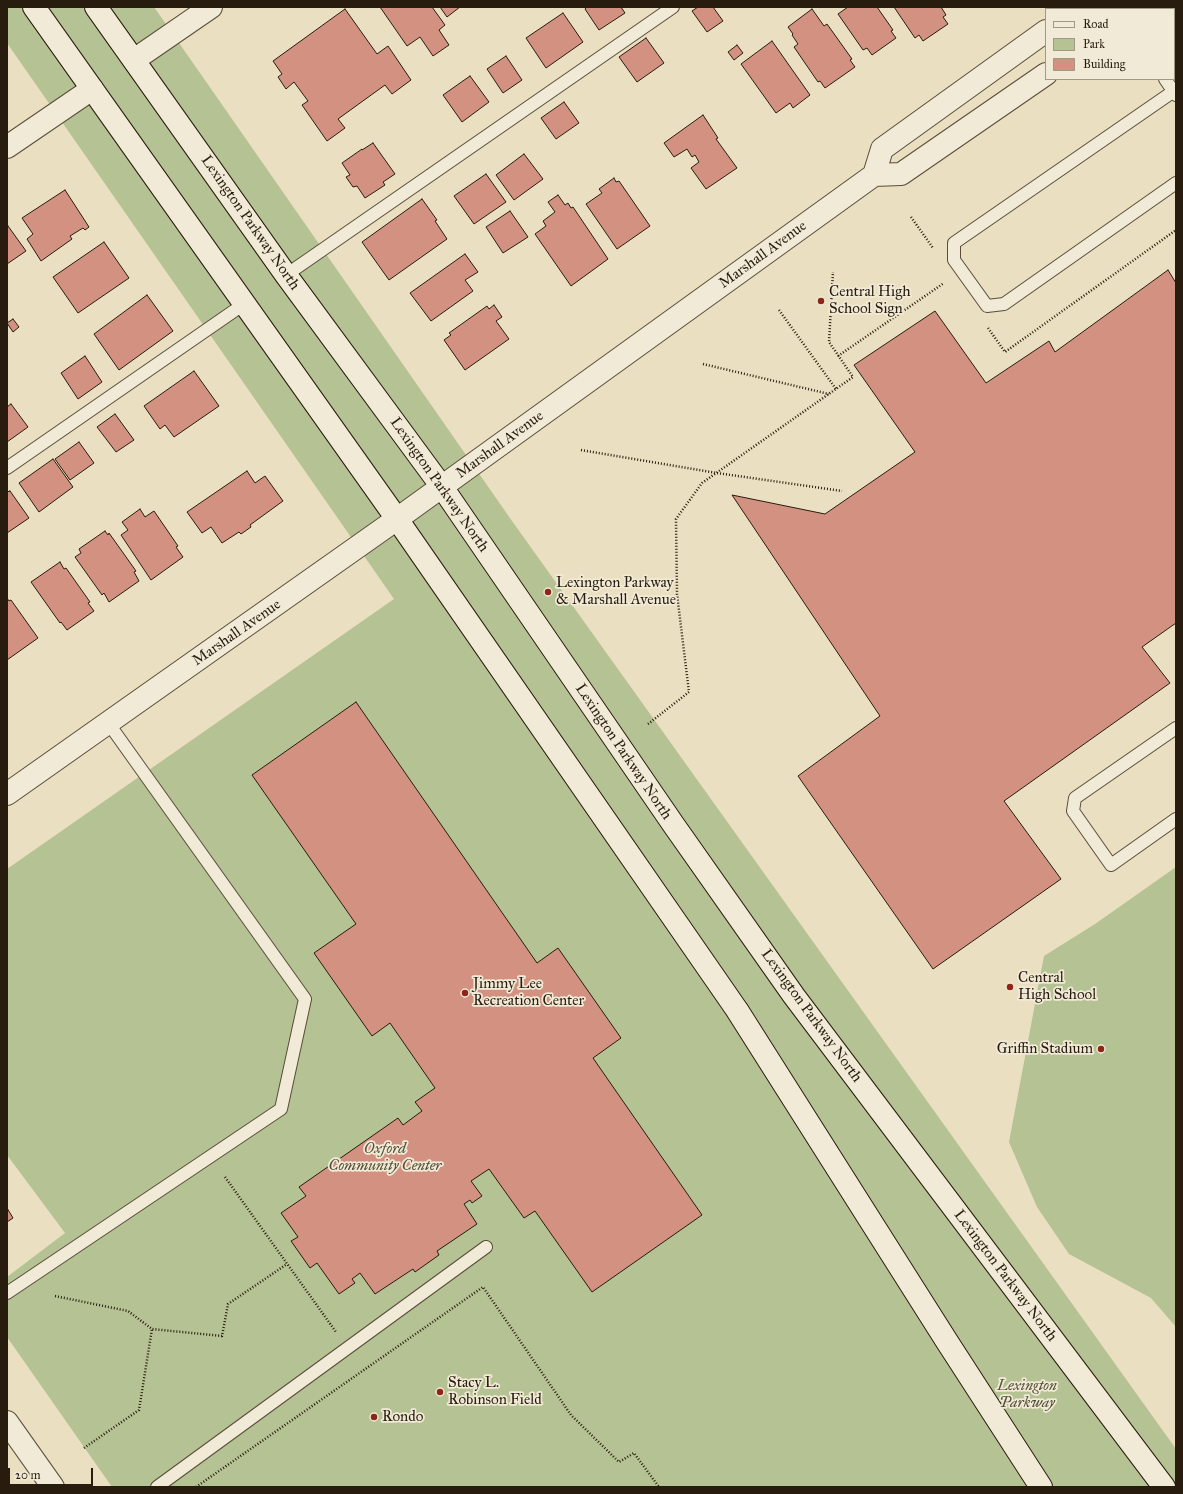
<!DOCTYPE html>
<html>
<head>
<meta charset="utf-8">
<style>
	body { margin:0 }
	#map { position:relative; width:1183px; height:1494px; overflow:hidden; background:#eadfc0; font-family:"IM FELL Great Primer",serif }
	canvas { display:block }
	.frame { position:absolute; inset:0; border:8px solid #281c0f; pointer-events:none }
	.legend { position:absolute; left:1045px; top:8px; width:130px; height:72px; box-sizing:border-box; background:#f1ead6; border:1px solid #a19886; margin:0; padding:5px 7px; list-style:none; font-size:12px; color:#281c0f }
	.legend li { display:flex; align-items:center; gap:8px; height:20px }
	.legend b { width:20px; border:1px solid #a19886 }
	.scale { position:absolute; left:8px; top:1468px; width:85px; height:18px; box-sizing:border-box; border:2px solid #281c0f; border-top:0; padding-left:5px; font-size:12px; line-height:14px; white-space:nowrap; color:#281c0f; -webkit-text-stroke:3px #f1ead6; paint-order:stroke }
</style>
</head>
<body>
<div id="map">
<canvas width="1183" height="1494"></canvas>
<div class="frame"></div>
<ul class="legend">
<li><b style="height:5px;background:#f1ead6"></b>Road</li>
<li><b style="height:11px;background:#b5c293"></b>Park</li>
<li><b style="height:11px;background:#d39182"></b>Building</li>
</ul>
<div class="scale">20 m</div>
</div>
<script>
const g = document.querySelector('canvas').getContext('2d');
g.lineJoin = 'round';
function paint(path, color) {
  g.fillStyle = color;
  g.fill(path, 'evenodd');
}
function poly(rows) {
  const path = new Path2D();
  for (const r of rows) {
    path.moveTo(r[0], r[1]);
    for (let i = 2; i < r.length; i += 2) path.lineTo(r[i], r[i + 1]);
  }
  return path;
}
function trace(path, color, width, dash) {
  g.strokeStyle = color;
  g.lineWidth = width;
  g.lineCap = dash ? 'butt' : 'round';
  g.setLineDash(dash || []);
  g.stroke(path);
}
function label(font, color, halo, rows, align = 'center') {
  g.font = font + ' "IM FELL Great Primer",serif';
  g.lineWidth = 3.5;
  g.setLineDash([]);
  g.textBaseline = 'middle';
  g.strokeStyle = halo;
  g.fillStyle = color;
  for (const [text, x, y, turn = 0] of rows) {
    g.save();
    g.translate(x, y);
    g.rotate((+turn || 0) * Math.PI / 180);
    g.textAlign = isNaN(turn) ? turn : align;
    if (halo) g.strokeText(text, 0, 0);
    g.fillText(text, 0, 0);
    g.restore();
  }
}
const green = poly([
	[7,7,154,7,512,521,1176,1449,1176,1487,112,1487,7,1337,7,1277,65,1233,7,1155,7,869,394,599,7,43],
	[1176,867,1176,1327,1151,1298,1069,1254,1037,1207,1009,1142,1044,956,1095,924]
]);
const building = poly([
	[380,7,432,7,445,25,439,30,449,45,433,56,420,37,407,46,380,7],
	[440,7,460,7,447,17,440,7],
	[587,7,621,7,625,13,599,30,585,9,587,7],
	[698,7,713,7,723,21,707,32,692,11,698,7],
	[848,7,877,7,893,30,891,31,896,38,872,55,867,48,863,50,838,14,848,7],
	[894,7,941,7,946,15,943,17,948,24,923,41,919,35,915,38,894,7],
	[345,9,377,54,388,46,411,80,392,94,385,85,338,119,345,128,327,141,302,105,308,101,294,82,286,89,278,77,282,74,273,61,345,9],
	[812,9,824,26,827,24,852,59,850,60,855,67,825,88,820,81,818,82,794,47,798,44,792,35,793,34,788,27,812,9],
	[563,13,583,42,546,68,526,38,563,13],
	[646,38,664,63,637,82,619,57,646,38],
	[772,41,810,95,793,108,790,103,776,113,741,64,772,41],
	[737,45,743,53,734,60,728,52,737,45],
	[506,56,522,80,503,93,487,69,506,56],
	[470,76,489,102,462,122,443,95,470,76],
	[564,102,579,123,556,139,541,118,564,102],
	[703,115,718,138,716,139,737,168,706,189,691,168,699,162,695,155,692,157,687,149,674,157,664,143,703,115],
	[373,143,395,174,383,182,385,185,365,198,357,186,353,187,346,177,350,175,342,163,362,149,362,150,373,143],
	[524,154,543,179,514,200,496,175,524,154],
	[486,174,506,202,474,224,454,196,486,174],
	[614,178,616,182,619,181,650,226,617,249,586,204,602,193,599,189,614,178],
	[65,190,89,227,85,230,83,228,70,236,72,239,41,261,27,239,33,234,22,218,65,190],
	[558,195,565,205,568,203,571,208,573,207,608,259,571,286,535,234,546,226,543,221,555,212,548,202,558,195],
	[422,199,437,220,435,221,447,239,389,280,362,242,422,199],
	[510,211,528,237,503,253,486,227,510,211],
	[8,226,26,251,7,264,7,227,8,226],
	[104,242,129,278,78,313,53,277,104,242],
	[465,254,478,272,465,280,473,291,431,321,410,293,465,254],
	[1168,270,1176,283,1176,623,1142,647,1170,683,1004,801,1061,879,933,969,798,776,880,716,732,495,825,514,915,452,854,365,935,311,986,383,1049,341,1055,352,1168,270],
	[147,295,173,331,119,370,94,334,147,295],
	[494,305,502,317,496,321,509,339,465,370,444,340,451,335,449,333,487,306,489,309,494,305],
	[13,319,19,327,13,332,7,323,13,319],
	[85,356,102,382,78,399,61,373,85,356],
	[194,371,219,406,174,437,165,425,160,429,144,406,194,371],
	[11,404,28,427,7,442,7,407,11,404],
	[115,414,134,440,116,452,97,427,115,414],
	[79,442,94,463,70,480,55,459,79,442],
	[53,459,73,487,39,512,19,483,53,459],
	[247,471,255,483,265,476,283,501,250,525,251,527,241,534,239,532,222,543,211,527,202,533,187,512,247,471],
	[10,491,29,518,7,533,7,492,10,491],
	[140,509,145,517,154,511,178,546,176,547,183,557,151,580,121,535,128,530,122,522,140,509],
	[105,531,108,535,109,533,136,571,134,572,139,581,109,602,104,593,102,595,75,557,81,553,79,549,105,531],
	[60,562,64,569,66,568,90,602,88,603,94,611,67,630,61,622,60,623,31,582,60,562],
	[7,598,9,601,11,600,38,638,7,660,7,598],
	[356,702,537,963,558,948,621,1038,593,1058,702,1215,592,1292,535,1211,524,1218,489,1169,471,1181,482,1196,472,1203,470,1200,464,1204,477,1224,437,1251,439,1255,415,1272,413,1269,375,1294,360,1273,352,1279,355,1283,339,1294,317,1263,310,1268,291,1241,298,1237,281,1213,306,1196,299,1187,398,1118,403,1125,422,1111,415,1102,435,1088,390,1023,372,1036,314,953,356,924,252,775,356,702],
	[7,1208,13,1218,7,1222,7,1208]
]);
const path = poly([
	[911,217,933,248],
	[779,310,836,389],
	[988,328,1005,352,1176,230],
	[838,356,944,283],
	[703,364,829,394],
	[581,450,717,473,842,491],
	[648,724,689,692,677,594,676,519,702,483,853,377,829,342,833,272],
	[225,1177,336,1332],
	[55,1296,128,1311,152,1329,222,1336,228,1304,287,1264],
	[84,1448,139,1410,152,1329],
	[196,1487,483,1287,571,1415,619,1462,634,1453,659,1487]
]);
const service = poly([
	[1165,79,1176,95],
	[1174,91,954,243,954,260,987,306,1004,304,1176,183],
	[286,275,673,7],
	[7,468,244,304],
	[1176,728,1075,798,1073,811,1111,865,1176,819],
	[7,1293,281,1109,305,999,109,724],
	[157,1487,486,1247]
]);
const minor = poly([
	[134,60,211,7],
	[7,147,92,89],
	[7,1422,53,1487]
]);
const tertiary = poly([
	[1076,9,1079,7],
	[1141,9,1144,7],
	[874,175,882,149,1046,31],
	[7,794,397,519,874,175,901,174,1046,74]
]);
const secondary = poly([
	[34,7,397,519,737,1010,946,1340,1041,1487],
	[96,7,286,275,442,487,673,824,794,996,1164,1487]
]);
const markers = [
	[821,301,4,"#8f2418"],
	[548,592,4,"#8f2418"],
	[1010,987,4,"#8f2418"],
	[465,993,4,"#8f2418"],
	[1101,1049,4,"#8f2418"],
	[440,1392,4,"#8f2418"],
	[374,1417,4,"#8f2418"]
];
const streetNames = [
	["Lexington Parkway North",250,223,55],
	["Marshall Avenue",763,255,-36],
	["Marshall Avenue",500,445,-36],
	["Lexington Parkway North",439,485,55],
	["Marshall Avenue",237,633,-35],
	["Lexington Parkway North",623,752,56],
	["Lexington Parkway North",811,1016,54],
	["Lexington Parkway North",1005,1276,53]
];
const poiNames = [
	["Central High",829,292],
	["School Sign",829,309],
	["Lexington Parkway",556,583],
	["& Marshall Avenue",556,600],
	["Central",1018,978],
	["High School",1018,995],
	["Jimmy Lee",473,984],
	["Recreation Center",473,1001],
	["Griffin Stadium",1093,1049,"right"],
	["Stacy L.",448,1383],
	["Robinson Field",448,1400],
	["Rondo",382,1417]
];
const parkNames = [
	["Oxford",385,1149],
	["Community Center",385,1166],
	["Lexington",1027,1386],
	["Parkway",1027,1403]
];
paint(green, '#b5c293');
paint(building, '#d39182');
trace(building, '#281c0f', 1);
trace(service, '#584d3b', 14);
trace(minor, '#584d3b', 24);
trace(tertiary, '#584d3b', 24);
trace(secondary, '#281c0f', 24);
trace(path, '#281c0f', 2.5, [1, 2]);
trace(service, '#f1ead6', 12);
trace(minor, '#f1ead6', 22);
trace(tertiary, '#f1ead6', 22);
trace(secondary, '#f1ead6', 22);
for (const [x, y, r, color] of markers) {
  const dot = new Path2D();
  dot.arc(x, y, r, 0, 2 * Math.PI);
  g.fillStyle = color;
  g.fill(dot);
  trace(dot, '#f1ead6', 1.5);
}
label('15px', '#281c0f', '#f1ead6', streetNames);
label('15px', '#281c0f', '#f1ead6', poiNames, 'left');
label('italic 15px', '#524e37', '#f1ead6', parkNames);
</script>
</body>
</html>
